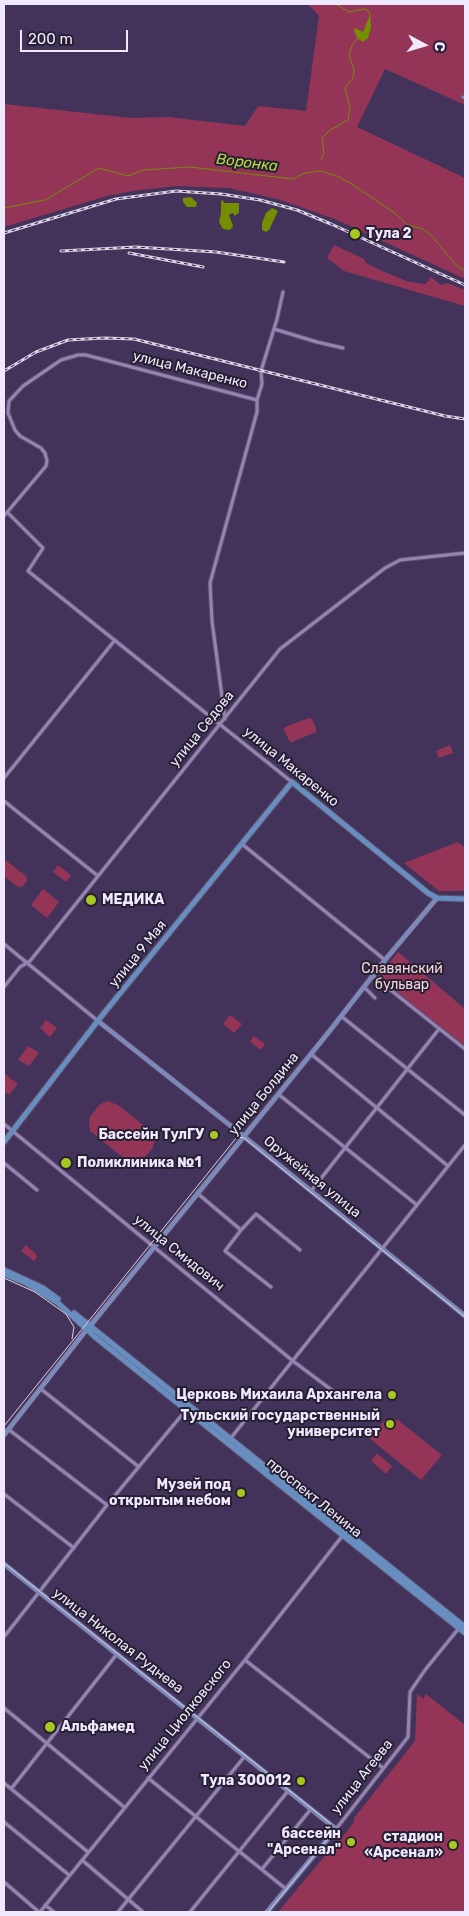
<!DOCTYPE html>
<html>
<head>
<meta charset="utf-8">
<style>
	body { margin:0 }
	#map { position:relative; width:469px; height:1916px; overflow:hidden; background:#43335b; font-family:Rubik,sans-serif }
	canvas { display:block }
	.frame { position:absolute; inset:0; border:5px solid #f0e9fd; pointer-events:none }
	.north { position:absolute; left:399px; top:20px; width:50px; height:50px; -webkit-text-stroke:4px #261f32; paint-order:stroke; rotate:96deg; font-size:14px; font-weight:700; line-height:20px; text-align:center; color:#f0e9fd }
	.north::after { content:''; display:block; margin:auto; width:18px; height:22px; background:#f0e9fd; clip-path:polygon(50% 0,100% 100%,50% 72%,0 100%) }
	.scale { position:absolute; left:20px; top:30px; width:108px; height:22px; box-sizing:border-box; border:2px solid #f0e9fd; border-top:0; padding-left:6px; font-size:15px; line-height:18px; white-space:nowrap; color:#f0e9fd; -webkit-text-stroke:4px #261f32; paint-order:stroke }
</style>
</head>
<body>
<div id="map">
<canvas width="469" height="1916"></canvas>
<div class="frame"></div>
<div class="north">С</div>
<div class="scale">200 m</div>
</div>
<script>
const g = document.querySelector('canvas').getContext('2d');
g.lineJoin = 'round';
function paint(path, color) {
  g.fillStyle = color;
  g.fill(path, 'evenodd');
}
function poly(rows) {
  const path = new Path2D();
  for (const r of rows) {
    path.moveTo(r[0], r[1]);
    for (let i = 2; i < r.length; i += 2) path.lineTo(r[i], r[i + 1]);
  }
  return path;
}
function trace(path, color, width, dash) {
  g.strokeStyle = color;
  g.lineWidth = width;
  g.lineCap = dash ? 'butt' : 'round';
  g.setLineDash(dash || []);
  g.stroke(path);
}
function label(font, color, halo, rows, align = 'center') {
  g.font = font + ' Rubik,sans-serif';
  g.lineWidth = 4;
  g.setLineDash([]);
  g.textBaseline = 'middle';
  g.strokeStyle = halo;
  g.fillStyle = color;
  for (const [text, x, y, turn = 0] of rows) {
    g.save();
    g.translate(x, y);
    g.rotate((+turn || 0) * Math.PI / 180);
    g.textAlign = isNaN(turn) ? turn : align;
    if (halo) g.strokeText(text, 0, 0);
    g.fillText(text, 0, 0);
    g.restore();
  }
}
const green = poly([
	[308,4,465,4,465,105,385,69,357,127,465,178,465,279,335,219,277,199,229,188,176,186,133,191,107,196,4,227,4,104,131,118,168,117,245,126,258,106,306,111,319,16],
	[334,245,364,259,366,263,382,271,409,282,426,284,431,277,441,285,447,283,465,290,465,306,344,271,327,258],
	[309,718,312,719,316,728,316,732,292,742,290,742,284,730,285,727],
	[450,745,453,753,439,758,436,751],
	[458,842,465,848,465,891,439,891,404,863],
	[4,859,26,876,27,881,22,887,16,886,4,876],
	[58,865,71,875,66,882,53,872],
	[43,889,59,902,47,918,31,905],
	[398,952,465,1009,465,1046,375,976,378,977],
	[230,1015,242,1024,234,1033,223,1024],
	[46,1020,57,1028,50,1037,40,1028],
	[254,1036,265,1044,261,1050,250,1042],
	[28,1046,38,1052,38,1054,29,1066,18,1060],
	[5,1074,18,1084,9,1095,4,1091],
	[107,1101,118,1105,148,1129,153,1136,155,1141,152,1149,140,1162,132,1164,129,1162,90,1131,89,1122,90,1117,99,1105],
	[26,1245,36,1254,37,1257,34,1261,21,1251],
	[385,1420,398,1420,442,1455,421,1480,369,1438],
	[377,1453,392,1466,386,1474,371,1461],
	[417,1694,423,1699,426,1694,465,1725,465,1912,278,1912,328,1852,334,1848,354,1822,354,1818,415,1741]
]);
const water = poly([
	[370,15,371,28,368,38,363,42,357,38,354,30,355,28,363,32],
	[191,197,197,203,196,207,187,207,183,202,183,198],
	[223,200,224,203,239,203,239,213,234,216,234,214,232,213,229,215,233,226,230,230,223,229,219,222,221,213,221,201],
	[272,208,278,211,269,230,266,232,262,230,262,223,266,213]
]);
const stream = poly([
	[336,4,349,12,365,9,369,12,370,17],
	[321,159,324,153,322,138,330,130,348,120,350,107,345,88,353,78,354,69,349,56,352,45,357,39],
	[4,208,45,200,99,168,128,176,143,170,190,167,293,179,305,173,320,171,337,176,352,184,396,214,408,225,423,229,431,235,456,265,465,271]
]);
const street = poly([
	[463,97,465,98],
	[274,329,317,342,343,348],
	[257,400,262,384,261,371,277,319,283,292],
	[7,512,43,548,28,571,292,782],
	[4,516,46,466,47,461,45,453,41,448,20,436,15,430,8,413,9,401,23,386,61,360,78,355,86,355,257,400,257,412,210,583,212,621,225,719],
	[4,778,115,640],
	[4,801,98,876],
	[242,844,385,960],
	[4,944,98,1021],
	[373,976,465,1049],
	[4,987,20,967,30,961,280,649,385,568,400,560,465,553],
	[364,987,375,998],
	[341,1016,465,1115],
	[311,1054,448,1166],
	[278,1094,417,1205],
	[4,1124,293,1361,341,1397],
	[4,1163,37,1190],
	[311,1191,439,1029],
	[197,1193,241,1230,225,1251,271,1287],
	[241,1230,256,1214,300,1250],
	[41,1389,139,1467],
	[8,1429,107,1505],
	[230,1439,465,1145],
	[4,1494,74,1548],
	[4,1637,107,1505,186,1410],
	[245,1660,383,1768],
	[4,1708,124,1807],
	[148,1778,286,1889],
	[4,1783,88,1852],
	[11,1789,117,1654],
	[4,1822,69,1875],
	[336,1829,408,1737,410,1692,425,1670,459,1628],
	[82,1860,143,1912],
	[262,1869,311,1809],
	[4,1882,39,1912],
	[45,1905,54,1912],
	[40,1912,245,1660,343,1535],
	[118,1912,245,1756],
	[190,1912,288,1791]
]);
const secondary = poly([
	[98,1021,236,1130,465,1316],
	[90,1326,328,1033,385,960,437,898],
	[4,1435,87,1329],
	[4,1564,336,1829,267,1912]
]);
const primary = poly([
	[4,1142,100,1018,292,782,428,893,437,898,465,899],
	[4,1270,43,1288,58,1299],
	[4,1274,26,1283,58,1303,95,1337,465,1633],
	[74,1313,465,1627]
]);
const tram = poly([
	[4,1278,35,1292,66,1314,74,1327,72,1339],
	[4,1426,237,1137,244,1138,465,1317],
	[4,1563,330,1823,332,1830,331,1835,268,1912]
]);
const rail = poly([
	[4,233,116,199,176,191,221,194,260,200,297,210,331,224,465,285],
	[61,251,136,247,216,252,284,262],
	[129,253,203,267],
	[4,371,36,352,68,340,104,338,134,339,445,416,465,419]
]);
const markers = [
	[355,234,6,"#a7c820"],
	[91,900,6,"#a7c820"],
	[214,1135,5,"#a7c820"],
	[66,1163,6,"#a7c820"],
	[392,1395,5,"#a7c820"],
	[390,1424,5,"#a7c820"],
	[241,1493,5,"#a7c820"],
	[50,1727,6,"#a7c820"],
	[301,1781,5,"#a7c820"],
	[351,1842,5,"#a7c820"],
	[453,1845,5,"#a7c820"]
];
const poiNames = [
	["Тула 2",366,234,"left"],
	["МЕДИКА",102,900,"left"],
	["Бассейн ТулГУ",204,1135],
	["Поликлиника №1",77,1163,"left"],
	["Церковь Михаила Архангела",382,1395],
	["Тульский государственный",380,1416],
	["университет",380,1432],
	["Музей под",231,1485],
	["открытым небом",231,1501],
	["Альфамед",61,1727,"left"],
	["Тула 300012",291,1781],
	["бассейн",341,1834],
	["\"Арсенал\"",341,1850],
	["стадион",443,1837],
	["«Арсенал»",443,1853]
];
const streetNames = [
	["улица Макаренко",190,370,14],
	["улица Седова",202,729,-51],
	["улица Макаренко",291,767,39],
	["улица 9 Мая",138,954,-51],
	["улица Болдина",264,1094,-51],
	["Оружейная улица",312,1177,39],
	["улица Смидович",179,1253,39],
	["проспект Ленина",314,1498,39],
	["улица Николая Руднева",118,1641,38],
	["улица Циолковского",185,1715,-51],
	["улица Агеева",362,1777,-52]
];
const parkNames = [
	["Славянский",402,969],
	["бульвар",402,985]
];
const waterNames = [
	["Воронка",247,163,7]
];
paint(green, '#943557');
paint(water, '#758e00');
trace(stream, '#758e00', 1);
trace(street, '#5d5070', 5);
trace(secondary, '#5d5070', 6);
trace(primary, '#5d5070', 7);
trace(street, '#9584b2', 3);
trace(secondary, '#7e89b9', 4.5);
trace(primary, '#688ec0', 5);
trace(tram, '#dad2e8', 1);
trace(rail, '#dad2e8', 3);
trace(rail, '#261f32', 1, [4]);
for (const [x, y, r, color] of markers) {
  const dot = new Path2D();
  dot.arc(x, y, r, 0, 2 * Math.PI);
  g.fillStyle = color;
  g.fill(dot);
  trace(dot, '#261f32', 2);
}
label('bold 14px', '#f0e9fd', '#261f32', poiNames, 'right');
label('14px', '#f0e9fd', '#261f32', streetNames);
label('14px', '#f4d5dd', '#261f32', parkNames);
label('italic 15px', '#bbdc45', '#261f32', waterNames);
</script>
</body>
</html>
